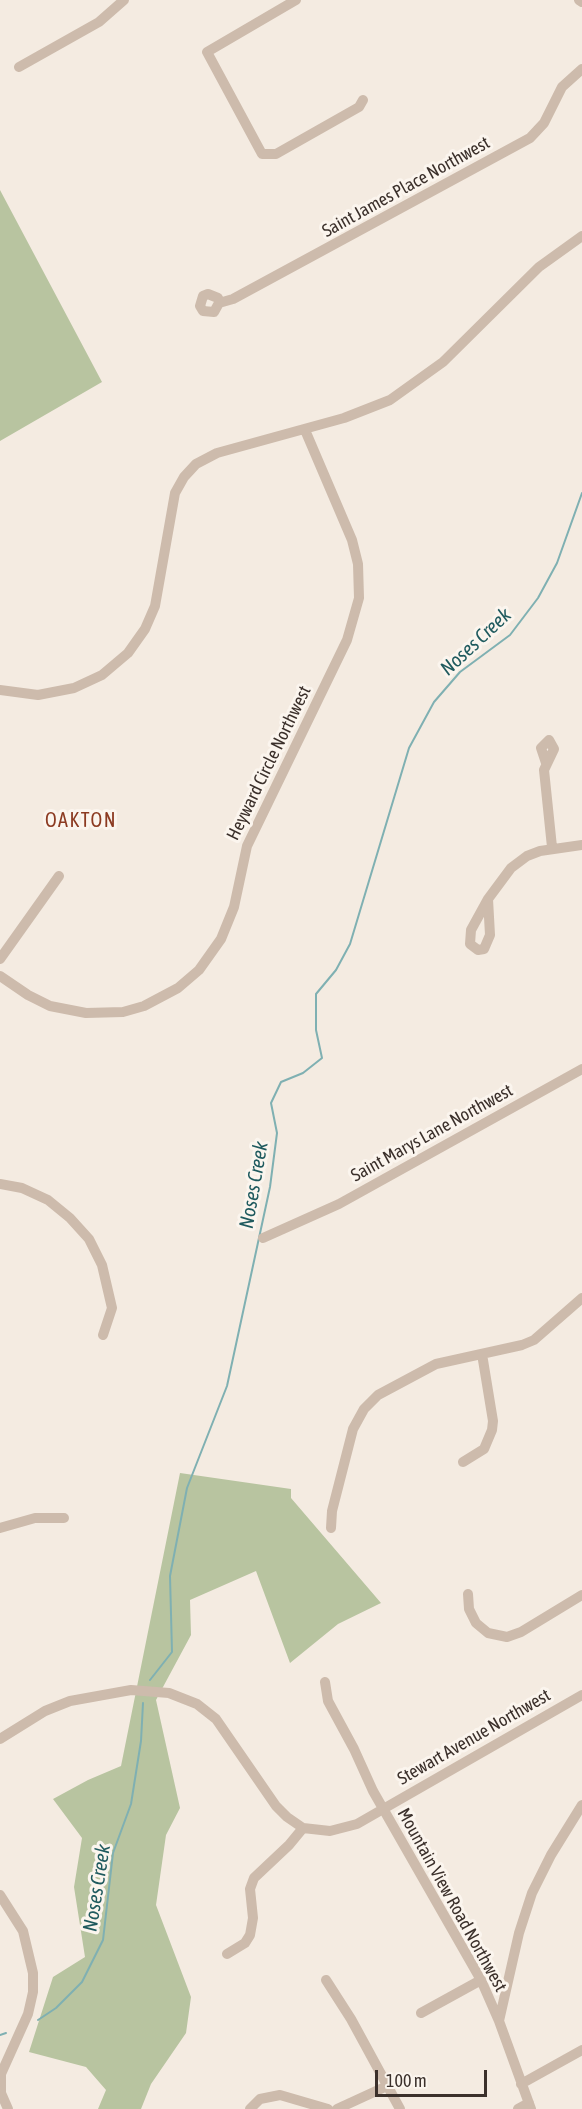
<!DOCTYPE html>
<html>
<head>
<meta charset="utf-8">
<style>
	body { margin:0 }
	#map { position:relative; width:582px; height:2109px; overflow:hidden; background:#f4ebe1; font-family:"Asap Condensed",sans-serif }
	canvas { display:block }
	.scale { position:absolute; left:375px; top:2070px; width:112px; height:27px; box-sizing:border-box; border:3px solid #3b302b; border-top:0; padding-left:8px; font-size:18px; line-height:21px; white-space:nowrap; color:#3b302b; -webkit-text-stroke:4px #fbf5ee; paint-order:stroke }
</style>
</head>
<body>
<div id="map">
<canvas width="582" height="2109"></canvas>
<div class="scale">100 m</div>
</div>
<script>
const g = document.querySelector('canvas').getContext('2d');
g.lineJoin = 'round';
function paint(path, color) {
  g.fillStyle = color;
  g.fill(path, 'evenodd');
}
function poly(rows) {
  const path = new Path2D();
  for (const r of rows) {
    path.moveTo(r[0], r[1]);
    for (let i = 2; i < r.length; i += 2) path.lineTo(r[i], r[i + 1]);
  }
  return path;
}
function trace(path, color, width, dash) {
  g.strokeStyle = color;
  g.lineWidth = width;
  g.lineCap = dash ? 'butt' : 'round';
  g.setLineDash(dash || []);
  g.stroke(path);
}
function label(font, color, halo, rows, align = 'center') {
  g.font = font + ' "Asap Condensed",sans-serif';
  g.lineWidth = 6;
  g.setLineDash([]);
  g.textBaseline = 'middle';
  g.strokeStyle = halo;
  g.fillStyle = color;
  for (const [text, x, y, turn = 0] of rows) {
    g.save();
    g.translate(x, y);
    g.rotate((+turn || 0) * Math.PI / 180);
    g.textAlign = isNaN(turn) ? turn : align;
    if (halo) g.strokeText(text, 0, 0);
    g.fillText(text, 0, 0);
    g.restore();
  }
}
const green = poly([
	[0,190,102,382,0,441],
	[180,1473,291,1489,291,1498,381,1603,338,1624,290,1663,256,1571,190,1600,191,1635,156,1700,180,1808,166,1835,156,1905,191,1997,186,2033,151,2084,141,2109,98,2109,106,2090,86,2067,29,2052,53,1977,85,1957,74,1887,82,1838,53,1799,88,1780,121,1766]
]);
const stream = poly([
	[150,1680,172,1652,170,1576,187,1488,227,1386,270,1187,277,1133,271,1103,281,1082,303,1073,322,1058,316,1030,316,994,336,970,350,944,409,748,434,702,460,672,510,635,538,598,557,563,582,493],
	[38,2020,56,2008,82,1982,103,1940,113,1853,131,1804,141,1741,143,1703],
	[0,2035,6,2033]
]);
const minor = poly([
	[296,0,207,52,262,154,276,154,359,107,363,100],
	[579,0,582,2],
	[19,67,99,22,124,0],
	[219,303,218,298,208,294,203,296,200,306,203,311,214,312,219,303,233,299,530,138,544,123,562,87,582,69],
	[0,690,38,695,74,688,102,675,128,653,145,629,155,606,175,493,184,477,196,464,217,453,344,418,390,400,443,362,539,267,582,236],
	[546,763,541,748,549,740,554,749,544,770,552,847],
	[488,899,490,935,484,949,478,950,470,944,471,930,488,899,511,868,527,856,540,851,582,845],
	[0,959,59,876],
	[0,976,28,995,50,1006,86,1013,123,1012,144,1006,178,988,199,970,221,939,234,907,247,846,347,640,359,598,358,564,352,540,305,430],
	[0,1184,22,1188,48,1200,70,1218,89,1239,102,1265,112,1308,103,1335],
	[263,1238,339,1204,582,1069],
	[463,1462,484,1449,492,1430,493,1421,482,1354],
	[0,1528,35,1518,64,1518],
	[331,1528,332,1511,353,1429,364,1409,378,1395,436,1364,522,1345,534,1340,582,1298],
	[468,1594,469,1609,476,1623,488,1633,507,1637,521,1632,582,1595],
	[325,1682,328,1701,354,1749,373,1791,481,1980,499,2021,531,2109],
	[0,1739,45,1711,70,1701,131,1690,169,1693,197,1704,216,1719,276,1806,287,1817,303,1828,330,1831,357,1824,582,1695],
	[0,1895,23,1931,33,1973,33,1992,28,2014,1,2074,1,2093,8,2109],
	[227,1954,245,1943,250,1935,253,1918,250,1889,254,1878,289,1845,303,1828],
	[326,1980,351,2019,400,2109],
	[421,2013,481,1980],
	[499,2021,519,1933,532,1893,551,1855,582,1805],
	[521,2084,582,2050],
	[250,2109,260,2099,280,2095,328,2109],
	[337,2109,387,2086],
	[518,2109,529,2103]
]);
const streetNames = [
	["Saint James Place Northwest",406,187,-29],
	["Heyward Circle Northwest",269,763,-64],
	["Saint Marys Lane Northwest",432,1133,-29],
	["Stewart Avenue Northwest",474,1737,-30],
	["Mountain View Road Northwest",452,1900,61]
];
const waterNames = [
	["Noses Creek",476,642,-43],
	["Noses Creek",254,1185,-80],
	["Noses Creek",97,1888,-81]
];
const neighbourhoodNames = [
	["OAKTON",81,821]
];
paint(green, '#b8c4a0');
trace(stream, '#7fb0b2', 2);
trace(minor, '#cdbbac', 10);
label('18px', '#3b302b', '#fbf5ee', streetNames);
label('italic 20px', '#1f5a5e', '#fbf5ee', waterNames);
g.letterSpacing = '1.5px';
label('20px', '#8c3b22', '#fbf5ee', neighbourhoodNames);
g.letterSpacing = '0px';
</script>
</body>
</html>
